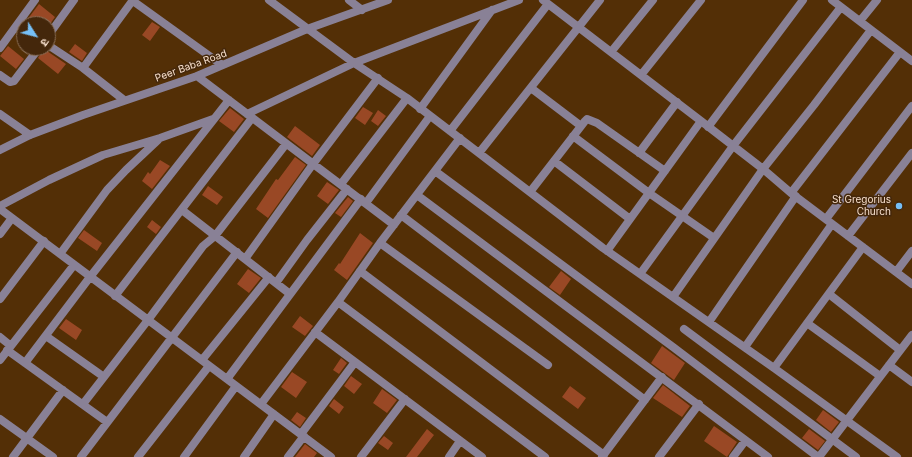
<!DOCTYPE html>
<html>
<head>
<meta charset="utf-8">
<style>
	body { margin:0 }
	#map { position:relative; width:912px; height:457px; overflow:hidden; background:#532f06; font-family:Inter,"Noto Sans Devanagari",sans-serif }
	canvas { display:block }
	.north { position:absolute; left:16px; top:16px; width:40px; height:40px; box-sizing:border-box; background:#44270b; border:1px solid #8c7159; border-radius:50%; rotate:126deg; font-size:11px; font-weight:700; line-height:16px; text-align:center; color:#f8e0cd }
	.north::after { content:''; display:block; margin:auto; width:14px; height:18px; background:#76c0f7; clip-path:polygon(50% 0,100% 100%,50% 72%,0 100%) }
</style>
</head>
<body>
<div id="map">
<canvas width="912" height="457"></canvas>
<div class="north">उ</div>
</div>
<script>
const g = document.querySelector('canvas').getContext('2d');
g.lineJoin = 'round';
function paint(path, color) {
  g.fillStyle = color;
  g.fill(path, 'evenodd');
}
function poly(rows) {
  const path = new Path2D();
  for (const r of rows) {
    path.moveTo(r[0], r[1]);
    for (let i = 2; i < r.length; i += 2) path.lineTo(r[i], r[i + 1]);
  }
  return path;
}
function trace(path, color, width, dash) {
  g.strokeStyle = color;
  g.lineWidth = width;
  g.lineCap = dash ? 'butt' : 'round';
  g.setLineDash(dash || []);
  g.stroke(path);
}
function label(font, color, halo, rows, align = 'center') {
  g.font = font + ' Inter,sans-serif';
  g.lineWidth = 3;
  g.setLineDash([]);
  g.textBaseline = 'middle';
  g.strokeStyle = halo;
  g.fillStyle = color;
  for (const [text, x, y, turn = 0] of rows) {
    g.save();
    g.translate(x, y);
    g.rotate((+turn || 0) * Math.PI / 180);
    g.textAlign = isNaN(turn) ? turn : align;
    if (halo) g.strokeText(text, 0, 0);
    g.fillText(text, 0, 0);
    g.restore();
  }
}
const building = poly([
	[39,4,55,17,50,24,24,24],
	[152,22,160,27,150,41,142,35],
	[75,44,87,53,82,61,69,52],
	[8,46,24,59,16,69,0,56],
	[44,49,66,64,58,74,38,58],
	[363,107,373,113,365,125,355,118],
	[230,108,244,119,234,132,219,121],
	[378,110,386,116,378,126,371,121],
	[295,126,320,145,312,156,287,137],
	[295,157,306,165,268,218,256,209,276,179,278,180],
	[160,160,170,166,152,189,142,181,148,172,150,174],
	[327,182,339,190,328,204,317,196],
	[208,186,223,197,217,205,202,195],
	[348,197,353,201,341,217,335,213],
	[152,220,161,227,156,234,147,227],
	[84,230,102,243,97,251,78,238],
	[360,233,373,243,347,280,334,270,339,263,340,264],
	[248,269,261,278,249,293,237,284],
	[561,271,571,279,560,295,549,287],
	[300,316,313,326,305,336,292,327],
	[66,319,82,330,76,340,59,328],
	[662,346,685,363,674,380,651,363],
	[341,358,347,363,339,374,333,370],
	[292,372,307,382,296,398,281,387],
	[351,376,362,384,354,394,344,386],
	[663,385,690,406,682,417,653,398],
	[570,386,586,398,578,409,562,397],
	[382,389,397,400,387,413,373,403],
	[334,399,344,407,339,414,329,406],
	[823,410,839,422,831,432,816,420],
	[297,412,306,418,300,427,291,420],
	[714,426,737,442,727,457,704,441],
	[427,429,434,435,417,457,406,457],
	[809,429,825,441,818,450,802,438],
	[384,436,393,443,388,450,378,443],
	[305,444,317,453,314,457,295,457]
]);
const minor = poly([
	[269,0,354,63,407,98,603,248,774,368,897,457],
	[349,0,362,10],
	[543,0,701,121,763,169,791,193,912,284],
	[832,0,912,61],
	[133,1,222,65],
	[860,21,877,0],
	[48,36,74,0],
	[48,45,83,68,124,100],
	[0,48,35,0],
	[611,52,653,0],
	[83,68,133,0],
	[0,75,10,82,14,81,39,48],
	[641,75,701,0],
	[197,76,394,225],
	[531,88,581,126],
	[420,109,492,10],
	[0,114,30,135],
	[247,114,354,63,519,0],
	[708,127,803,0],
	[450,131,548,4],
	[573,136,649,193,714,238],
	[0,150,30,135,83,115,197,76,307,29,388,0],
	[479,153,600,0],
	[639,153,677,102],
	[554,161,630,219],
	[435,171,673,347,818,457],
	[341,184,407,98],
	[530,192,585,121,587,119,597,123,665,171],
	[791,193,900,52],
	[417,195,768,457],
	[366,203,430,116],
	[0,206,49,180,103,155,160,138,213,119],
	[0,209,331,457],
	[182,210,290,294],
	[401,215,645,400],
	[826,219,912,106],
	[0,234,12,218],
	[848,236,912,153],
	[380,243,548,365],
	[607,251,701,121],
	[60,254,107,190,126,170,158,140],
	[245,259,313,164,378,78],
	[360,271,604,455],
	[896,272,912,251],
	[640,274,733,146,841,7],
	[276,283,307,240,347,189],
	[829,294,900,350],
	[115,296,252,118],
	[673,297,763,169,814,105,871,30],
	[0,299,44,241],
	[338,302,545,457],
	[709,322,796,196],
	[807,323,880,376],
	[684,329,856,457],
	[315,332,482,457],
	[46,336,104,377],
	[0,337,11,346],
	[745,347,832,224],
	[7,350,107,422],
	[0,360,74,265],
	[202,360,269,277],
	[25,363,90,277,229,100],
	[889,365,912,382],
	[774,368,863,247],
	[227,379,361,199],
	[83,404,148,320,203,246,215,236,286,144],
	[261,404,338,302,380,243,460,138],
	[0,419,53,457],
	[301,434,355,362],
	[13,457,63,390],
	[81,457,237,252],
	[138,457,209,366],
	[184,457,236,386],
	[244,457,274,414],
	[288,457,304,436],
	[361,457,405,399],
	[449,457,460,441],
	[602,457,662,377],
	[659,457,699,404],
	[733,457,745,441],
	[819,457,912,335]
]);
const markers = [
	[899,206,4,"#76c0f7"]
];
const streetNames = [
	["Peer Baba Road",191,66,-20]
];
const poiNames = [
	["St Gregorius",891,200],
	["Church",891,212]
];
paint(building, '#994825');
trace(minor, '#898196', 8);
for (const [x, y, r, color] of markers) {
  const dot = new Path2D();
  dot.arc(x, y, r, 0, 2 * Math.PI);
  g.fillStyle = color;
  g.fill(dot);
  trace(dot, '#44270b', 1.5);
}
label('10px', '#f8e0cd', '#44270b', streetNames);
label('10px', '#f8e0cd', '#44270b', poiNames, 'right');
</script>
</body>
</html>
